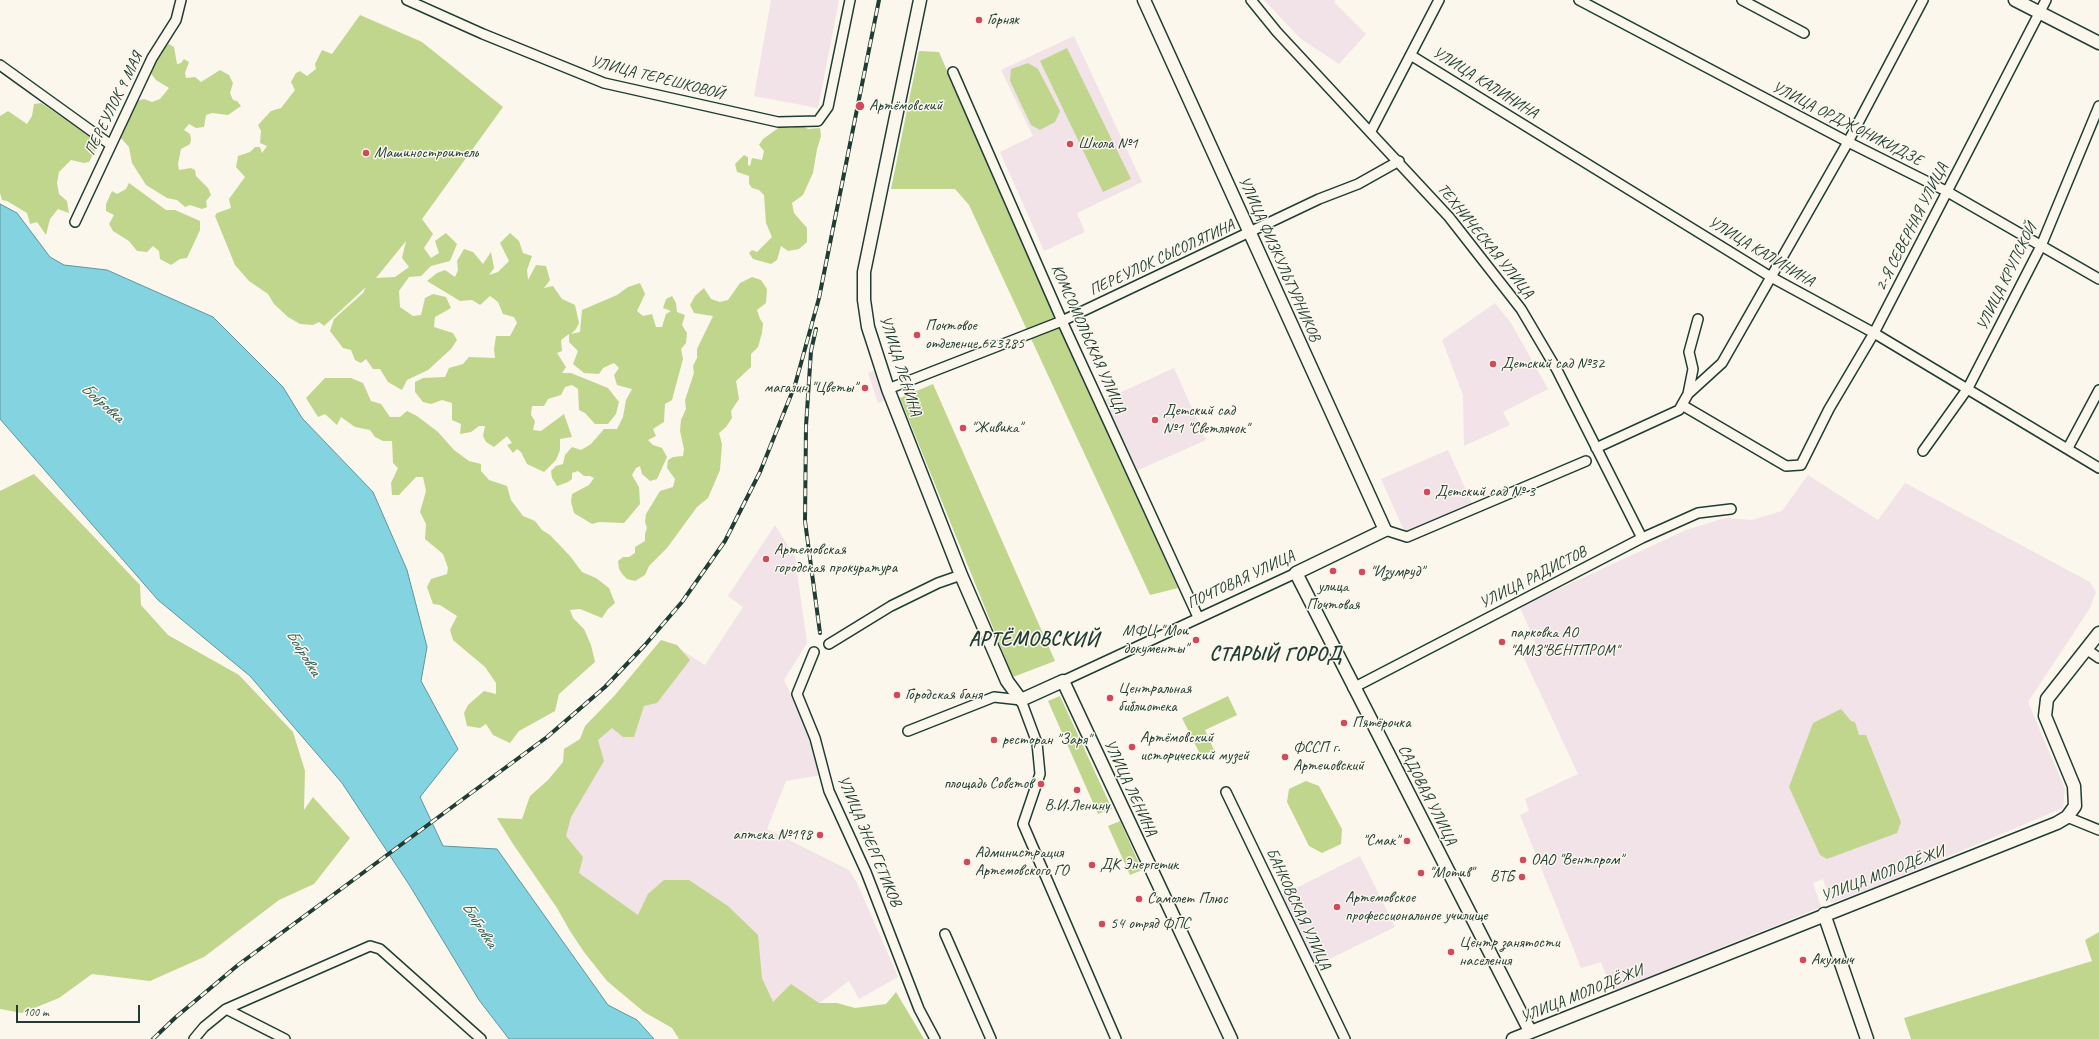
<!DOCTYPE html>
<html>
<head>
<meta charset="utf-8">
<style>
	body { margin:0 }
	#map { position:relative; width:2099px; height:1039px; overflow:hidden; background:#fbf7ec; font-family:Caveat,sans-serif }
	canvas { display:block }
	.scale { position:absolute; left:16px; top:1005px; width:124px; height:18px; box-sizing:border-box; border:2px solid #1f3d34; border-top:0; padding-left:5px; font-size:12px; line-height:14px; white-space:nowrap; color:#1f3d34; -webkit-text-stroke:3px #fbf7ec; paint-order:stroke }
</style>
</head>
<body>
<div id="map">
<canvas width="2099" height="1039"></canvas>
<div class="scale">100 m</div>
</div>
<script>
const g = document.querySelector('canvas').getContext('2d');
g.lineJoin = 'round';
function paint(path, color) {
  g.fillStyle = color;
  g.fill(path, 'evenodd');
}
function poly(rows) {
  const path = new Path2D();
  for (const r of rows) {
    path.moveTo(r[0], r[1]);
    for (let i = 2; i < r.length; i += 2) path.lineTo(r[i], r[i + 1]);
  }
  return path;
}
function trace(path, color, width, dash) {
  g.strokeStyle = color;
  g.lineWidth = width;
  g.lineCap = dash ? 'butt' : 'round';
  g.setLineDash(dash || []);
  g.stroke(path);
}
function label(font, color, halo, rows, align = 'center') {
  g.font = font + ' Caveat,sans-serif';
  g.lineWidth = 3;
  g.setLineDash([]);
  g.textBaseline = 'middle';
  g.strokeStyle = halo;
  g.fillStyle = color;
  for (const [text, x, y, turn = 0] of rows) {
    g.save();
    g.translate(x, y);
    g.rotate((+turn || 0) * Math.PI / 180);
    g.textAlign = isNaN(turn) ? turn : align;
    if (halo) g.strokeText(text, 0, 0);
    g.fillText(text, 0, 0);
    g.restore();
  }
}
const built = poly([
	[771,0,839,0,818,108,754,96],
	[1264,0,1335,0,1334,2,1366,34,1339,64,1301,39],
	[1074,36,1142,182,1077,213,1085,232,1044,251,1000,152,1033,136,1001,70],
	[1495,303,1511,323,1548,389,1503,412,1510,425,1464,446,1463,395,1442,340],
	[1174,368,1206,440,1136,471,1104,400],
	[878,369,888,399,878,403,868,373],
	[1448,450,1473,506,1406,535,1381,479],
	[1808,475,1878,520,1905,483,2090,582,2096,592,2090,608,2028,702,2065,789,2063,808,1878,886,1831,903,1823,879,1813,883,1821,907,1613,991,1601,962,1581,968,1520,815,1529,811,1525,799,1578,774,1523,656,1537,647,1520,607,1686,530,1725,518,1752,520,1782,511],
	[775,525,795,557,807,643,784,680,809,733,821,775,786,781,767,829,849,870,857,883,898,977,859,999,849,981,772,1039,575,878,535,814,595,729,678,648,705,665,743,607,728,596],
	[1360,856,1395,927,1313,967,1278,897]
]);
const green = poly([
	[360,15,422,42,503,107,422,219,433,234,424,248,431,258,439,253,435,241,446,233,457,244,450,261,431,266,421,276,409,277,399,291,400,307,413,316,421,315,425,298,433,294,446,297,451,308,435,317,434,327,453,333,457,340,451,349,428,370,407,380,402,390,388,382,380,369,373,369,366,359,361,363,355,360,351,350,343,348,330,331,334,319,363,293,366,287,324,326,319,322,313,325,300,324,288,317,274,304,268,294,249,281,235,265,215,216,217,213,231,208,229,199,245,177,236,167,238,156,250,152,255,147,260,147,262,153,267,146,260,143,261,131,258,125,271,111,281,108,295,90,291,82,296,73,300,71,307,76,316,69,315,64,322,50,332,54],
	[406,241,402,258,409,267,395,277,376,278],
	[169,44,174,47,177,64,181,63,184,59,189,62,185,73,186,78,195,77,201,82,220,70,229,75,233,83,230,93,233,100,237,101,241,106,228,115,212,113,206,115,204,127,196,128,189,124,184,130,190,134,191,139,190,144,181,149,178,164,179,170,191,168,195,170,196,176,208,188,211,195,206,201,207,207,202,209,190,205,185,207,177,200,167,198,146,185,132,163,129,147,120,137,126,128,127,111,134,110,134,105,136,101,144,99,152,102,160,99,169,88,156,80,149,71,160,51],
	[1067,48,1131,179,1103,192,1040,61],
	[919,51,939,52,1001,196,1178,588,1150,595,969,205,955,189,891,189],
	[1028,63,1038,69,1060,111,1055,122,1040,130,1031,125,1010,81,1011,69],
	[41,103,95,140,97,147,89,162,84,163,71,160,59,172,57,183,59,194,67,201,69,213,58,209,50,219,46,235,37,222,30,224,27,213,7,201,2,200,0,193,0,116,8,111,27,124,32,116,34,104],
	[801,125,808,129,820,128,821,136,817,149,813,173,803,195,792,203,794,213,807,228,807,242,799,249,788,251,781,246,777,260,771,264,753,259,749,253,752,250,757,252,772,237,766,223,764,195,759,190,752,188,749,184,749,176,737,172,735,164,744,155,748,157,748,165,750,166,752,158,762,160,764,151,759,145,763,139,781,126,791,128],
	[129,183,166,210,175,210,200,221,200,230,187,258,180,259,171,265,160,259,159,251,153,246,147,252,137,251,129,241,113,231,109,224,114,215,106,211,106,204,112,191,117,194,126,189],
	[510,233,519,241,523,253,532,256,527,270,528,280,536,265,546,266,550,280,544,288,553,286,562,299,575,305,579,323,576,329,571,334,580,332,582,310,617,295,628,287,640,283,645,294,637,311,643,316,652,314,656,327,662,327,666,314,671,311,663,308,666,299,672,296,676,303,677,312,685,315,682,325,687,333,686,343,681,349,683,359,672,400,665,404,664,422,653,429,656,436,648,440,653,445,662,448,667,457,657,479,650,481,642,474,640,466,636,468,632,475,639,487,640,504,624,523,599,522,592,524,574,513,571,502,572,494,589,485,594,478,590,476,584,476,578,471,572,473,572,479,568,482,557,486,552,478,551,471,556,466,563,464,565,455,572,447,581,450,591,444,604,429,617,429,623,417,626,400,632,389,617,385,614,375,619,368,614,363,603,368,599,374,584,373,573,364,578,351,569,342,569,334,561,340,562,351,557,353,566,367,562,373,571,373,608,388,619,402,616,414,608,424,595,424,585,413,579,410,578,389,572,385,565,387,561,395,548,399,544,406,532,406,531,415,535,421,533,430,541,431,564,414,572,437,560,439,560,450,556,460,544,472,527,464,521,452,517,449,513,453,507,445,512,443,507,436,494,447,486,442,483,436,485,426,479,426,471,432,460,434,461,424,452,420,452,403,442,400,431,404,423,402,415,392,415,382,423,378,445,377,449,368,463,364,469,357,495,358,494,349,496,336,510,336,517,323,514,317,503,314,498,302,490,296,480,305,472,300,460,301,427,281,437,273,445,270,455,277,458,270,457,261,464,249,473,252,483,264,491,252,494,268,489,275,498,272,509,261,500,243],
	[752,277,761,280,767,289,766,303,757,310,760,319,763,323,762,333,758,347,751,354,751,367,736,381,739,399,731,411,732,418,726,427,719,433,722,444,720,470,708,498,697,507,667,548,649,566,645,575,635,581,627,579,623,575,619,569,618,561,623,557,629,557,635,553,635,547,645,541,645,534,647,528,645,522,646,514,660,491,673,487,675,479,667,468,668,460,673,457,683,456,684,449,680,431,681,420,686,409,685,400,694,373,693,366,697,358,697,349,713,316,694,313,690,305,695,296,704,288,711,299,720,302,728,300,740,283],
	[325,378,351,378,363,383,371,401,381,404,390,417,400,417,407,411,417,416,438,432,454,450,469,461,481,464,481,471,489,480,507,486,511,500,523,516,535,521,542,530,550,535,570,556,582,572,596,578,609,588,615,603,608,609,602,618,580,609,570,610,573,618,584,629,591,645,595,662,559,694,555,711,519,731,510,743,493,735,486,724,480,728,467,726,464,713,468,705,484,691,496,694,496,683,485,667,453,640,450,630,457,616,440,605,433,604,427,587,431,579,447,574,448,568,443,554,425,539,426,524,420,512,426,491,423,477,416,477,399,495,392,495,391,483,398,468,393,463,392,441,383,441,375,437,370,430,355,427,341,417,337,425,325,414,318,417,306,398],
	[933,384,1055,661,1013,677,900,398],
	[34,474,140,585,141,605,168,635,239,675,293,732,305,771,304,810,313,797,350,838,314,884,279,900,204,957,150,981,92,974,59,998,22,1013,0,1009,0,491],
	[661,640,677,645,690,660,657,703,644,706,634,737,623,737,612,728,598,740,604,761,571,817,566,836,583,857,579,873,638,915,648,894,664,880,689,880,728,906,758,935,762,978,773,1002,791,984,819,1003,837,1003,855,1008,886,1004,896,992,924,1039,679,1039,672,1028,644,1012,607,981,584,952,570,931,557,908,513,844,497,818,522,819,530,796,548,780,563,762,564,749,580,739,585,726,615,695],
	[1060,696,1112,809,1098,814,1048,701],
	[1228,696,1237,715,1205,730,1214,750,1201,756,1182,718],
	[1841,709,1851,721,1855,722,1859,735,1866,735,1901,822,1897,833,1827,859,1820,855,1789,787,1813,723],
	[1306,781,1319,786,1342,829,1341,844,1322,853,1309,846,1287,802,1289,789],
	[1120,821,1142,870,1130,875,1108,826],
	[2099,932,2099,1039,1911,1039,1904,1018,2092,961,2085,940]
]);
const water = poly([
	[0,204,17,213,50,257,64,265,107,270,213,317,283,387,302,418,373,492,407,570,427,647,421,681,458,749,420,797,443,846,497,849,608,1005,637,1020,654,1039,509,1039,479,1000,410,886,342,783,250,676,158,600,0,419,0,204]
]);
const street = poly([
	[407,0,483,34,604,83,778,122,818,121,828,107,850,0],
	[1251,0,1277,32,1449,217,1521,309,1557,370,1642,538],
	[1579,0,1848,142,1946,191,2099,279],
	[1742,0,1804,33],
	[1412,56,1771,277,1874,333,2099,468],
	[0,65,111,145],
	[953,72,1062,321,1198,617],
	[1371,131,1439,0],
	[75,222,152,58,176,20,181,0],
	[888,389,1062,321,1319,199,1358,184,1399,161],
	[1688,394,1693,369,1689,352,1698,319],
	[1682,405,1786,466,1801,465,1829,409,1874,333,2046,0],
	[1596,448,1679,410,1688,394,1722,363,1848,142,1923,0],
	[2068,448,2099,390],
	[1923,451,1968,388,2041,246,2099,106],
	[1385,530,1407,537,1586,461],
	[829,644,891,606,938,583,961,575],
	[2086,649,2099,658],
	[814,652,797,694,815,738,829,791,866,872,919,1009,935,1039],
	[1063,681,1296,573],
	[1353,688,1642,538,1698,513,1731,509],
	[908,731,994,697,1021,700,1037,743,1040,774,1023,824,1116,1039],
	[1226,792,1345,1039],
	[2067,817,2099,830],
	[945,934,991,1039],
	[226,1009,285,1039],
	[194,1039,204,1027,226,1009,370,946,380,949,481,1039]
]);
const secondary = poly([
	[920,0,864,272,864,300,868,327,888,389,961,575,1007,681,1021,700,1063,681,1231,1039],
	[1144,0,1385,530,1296,573,1530,1031],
	[2015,0,2099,43],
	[1824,914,1867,1039],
	[1513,1039,2057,823,2067,817,2075,806,2074,786,2045,716,2047,699,2099,633]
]);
const rail = poly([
	[816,329,811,351,806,426,805,521,820,633],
	[153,1039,176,1017,238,965,547,737,605,687,645,645,682,602,725,541,760,472,795,385,819,298,879,0]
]);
const markers = [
	[979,20,4,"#d1495b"],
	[860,106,5,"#d1495b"],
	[1070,144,4,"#d1495b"],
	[366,153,4,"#d1495b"],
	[917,335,4,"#d1495b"],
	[1493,364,4,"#d1495b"],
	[865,388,4,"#d1495b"],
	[1155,420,4,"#d1495b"],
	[963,428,4,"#d1495b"],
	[1427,492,4,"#d1495b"],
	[766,559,4,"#d1495b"],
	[1333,571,4,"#d1495b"],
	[1362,572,4,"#d1495b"],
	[1196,640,4,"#d1495b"],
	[1502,642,4,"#d1495b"],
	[897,695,4,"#d1495b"],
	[1110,698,4,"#d1495b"],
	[1344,723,4,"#d1495b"],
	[994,740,4,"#d1495b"],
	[1132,747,4,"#d1495b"],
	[1285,757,4,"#d1495b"],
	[1041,784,4,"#d1495b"],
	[1077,790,4,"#d1495b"],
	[820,835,4,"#d1495b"],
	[1407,841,4,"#d1495b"],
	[1523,860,4,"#d1495b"],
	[967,862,4,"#d1495b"],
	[1092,865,4,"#d1495b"],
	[1421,873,4,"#d1495b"],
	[1522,877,4,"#d1495b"],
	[1139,899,4,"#d1495b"],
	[1337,907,4,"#d1495b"],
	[1102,924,4,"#d1495b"],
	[1451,952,4,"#d1495b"],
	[1803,960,4,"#d1495b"]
];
const poiNames = [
	["Горняк",987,20],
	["Артёмовский",869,106],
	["Школа №1",1078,144],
	["Машиностроитель",374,153],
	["Почтовое",925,326],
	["отделение 623785",925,344],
	["Детский сад №32",1501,364],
	["магазин \"Цветы\"",857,388,"right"],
	["Детский сад",1163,411],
	["№1 \"Светлячок\"",1163,429],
	["\"Живика\"",971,428],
	["Детский сад № 3",1435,492],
	["Артемовская",774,550],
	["городская прокуратура",774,568],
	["\"Изумруд\"",1370,572],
	["улица",1333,587,"center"],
	["Почтовая",1333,605,"center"],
	["МФЦ \"Мои",1188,631,"right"],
	["документы\"",1188,649,"right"],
	["парковка АО",1510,633],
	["\"АМЗ\"ВЕНТПРОМ\"",1510,651],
	["Центральная",1118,689],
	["библиотека",1118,707],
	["Городская баня",905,695],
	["Пятёрочка",1352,723],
	["Артёмовский",1140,738],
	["исторический музей",1140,756],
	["ресторан \"Заря\"",1002,740],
	["ФССП г.",1293,748],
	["Артеиовский",1293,766],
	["площадь Советов",1033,784,"right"],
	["В.И.Ленину",1077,806,"center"],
	["аптека №198",812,835,"right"],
	["\"Смак\"",1399,841,"right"],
	["Администрация",975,853],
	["Артемовского ГО",975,871],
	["ОАО \"Вентпром\"",1531,860],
	["ДК Энергетик",1100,865],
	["\"Мотив\"",1429,873],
	["ВТБ",1514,877,"right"],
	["Артемовское",1345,898],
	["профессиональное училище",1345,916],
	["Самолет Плюс",1147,899],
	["54 отряд ФПС",1110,924],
	["Центр занятости",1459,943],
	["населения",1459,961],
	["Акумыч",1811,960]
];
const streetNames = [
	["УЛИЦА ТЕРЕШКОВОЙ",657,78,14],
	["УЛИЦА КАЛИНИНА",1485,83,32],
	["ПЕРЕУЛОК 9 МАЯ",114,104,-64],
	["УЛИЦА ОРДЖОНИКИДЗЕ",1847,124,27],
	["2-Я СЕВЕРНАЯ УЛИЦА",1912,227,-63],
	["ТЕХНИЧЕСКАЯ УЛИЦА",1485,241,51],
	["УЛИЦА КАЛИНИНА",1761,252,31],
	["ПЕРЕУЛОК СЫСОЛЯТИНА",1162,258,-25],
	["УЛИЦА ФИЗКУЛЬТУРНИКОВ",1279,259,66],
	["УЛИЦА КРУПСКОЙ",2007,277,-64],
	["КОМСОМОЛЬСКАЯ УЛИЦА",1088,339,66],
	["УЛИЦА ЛЕНИНА",900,366,72],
	["УЛИЦА РАДИСТОВ",1533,578,-27],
	["ПОЧТОВАЯ УЛИЦА",1241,580,-25],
	["УЛИЦА ЛЕНИНА",1130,788,65],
	["САДОВАЯ УЛИЦА",1427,795,63],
	["УЛИЦА ЭНЕРГЕТИКОВ",869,841,67],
	["УЛИЦА МОЛОДЁЖИ",1883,874,-21],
	["БАНКОВСКАЯ УЛИЦА",1298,909,65],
	["УЛИЦА МОЛОДЁЖИ",1582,994,-22]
];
const waterNames = [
	["Бобровка",102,403,41],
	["Бобровка",303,653,58],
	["Бобровка",479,925,57]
];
const districtNames = [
	["АРТЁМОВСКИЙ",1034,640],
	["СТАРЫЙ ГОРОД",1276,655]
];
paint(built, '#f1e3e8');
paint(green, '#c0d68c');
paint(water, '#84d3e1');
trace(water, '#5c979c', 1);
trace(street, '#1f3d34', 12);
trace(secondary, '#1f3d34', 15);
trace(street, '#fbf7ec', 9);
trace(secondary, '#fbf7ec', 12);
trace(rail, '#1f3d34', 4);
trace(rail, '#fbf7ec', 2.5, [8]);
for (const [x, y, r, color] of markers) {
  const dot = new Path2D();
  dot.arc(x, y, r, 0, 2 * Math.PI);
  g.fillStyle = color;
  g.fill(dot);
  trace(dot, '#fbf7ec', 1.5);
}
label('16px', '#1f3d34', '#fbf7ec', poiNames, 'left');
label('16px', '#1f3d34', '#fbf7ec', streetNames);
label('italic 17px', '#335b57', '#fbf7ec', waterNames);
g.letterSpacing = '1px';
label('bold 20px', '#1f3d34', '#fbf7ec', districtNames);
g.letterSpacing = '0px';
</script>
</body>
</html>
